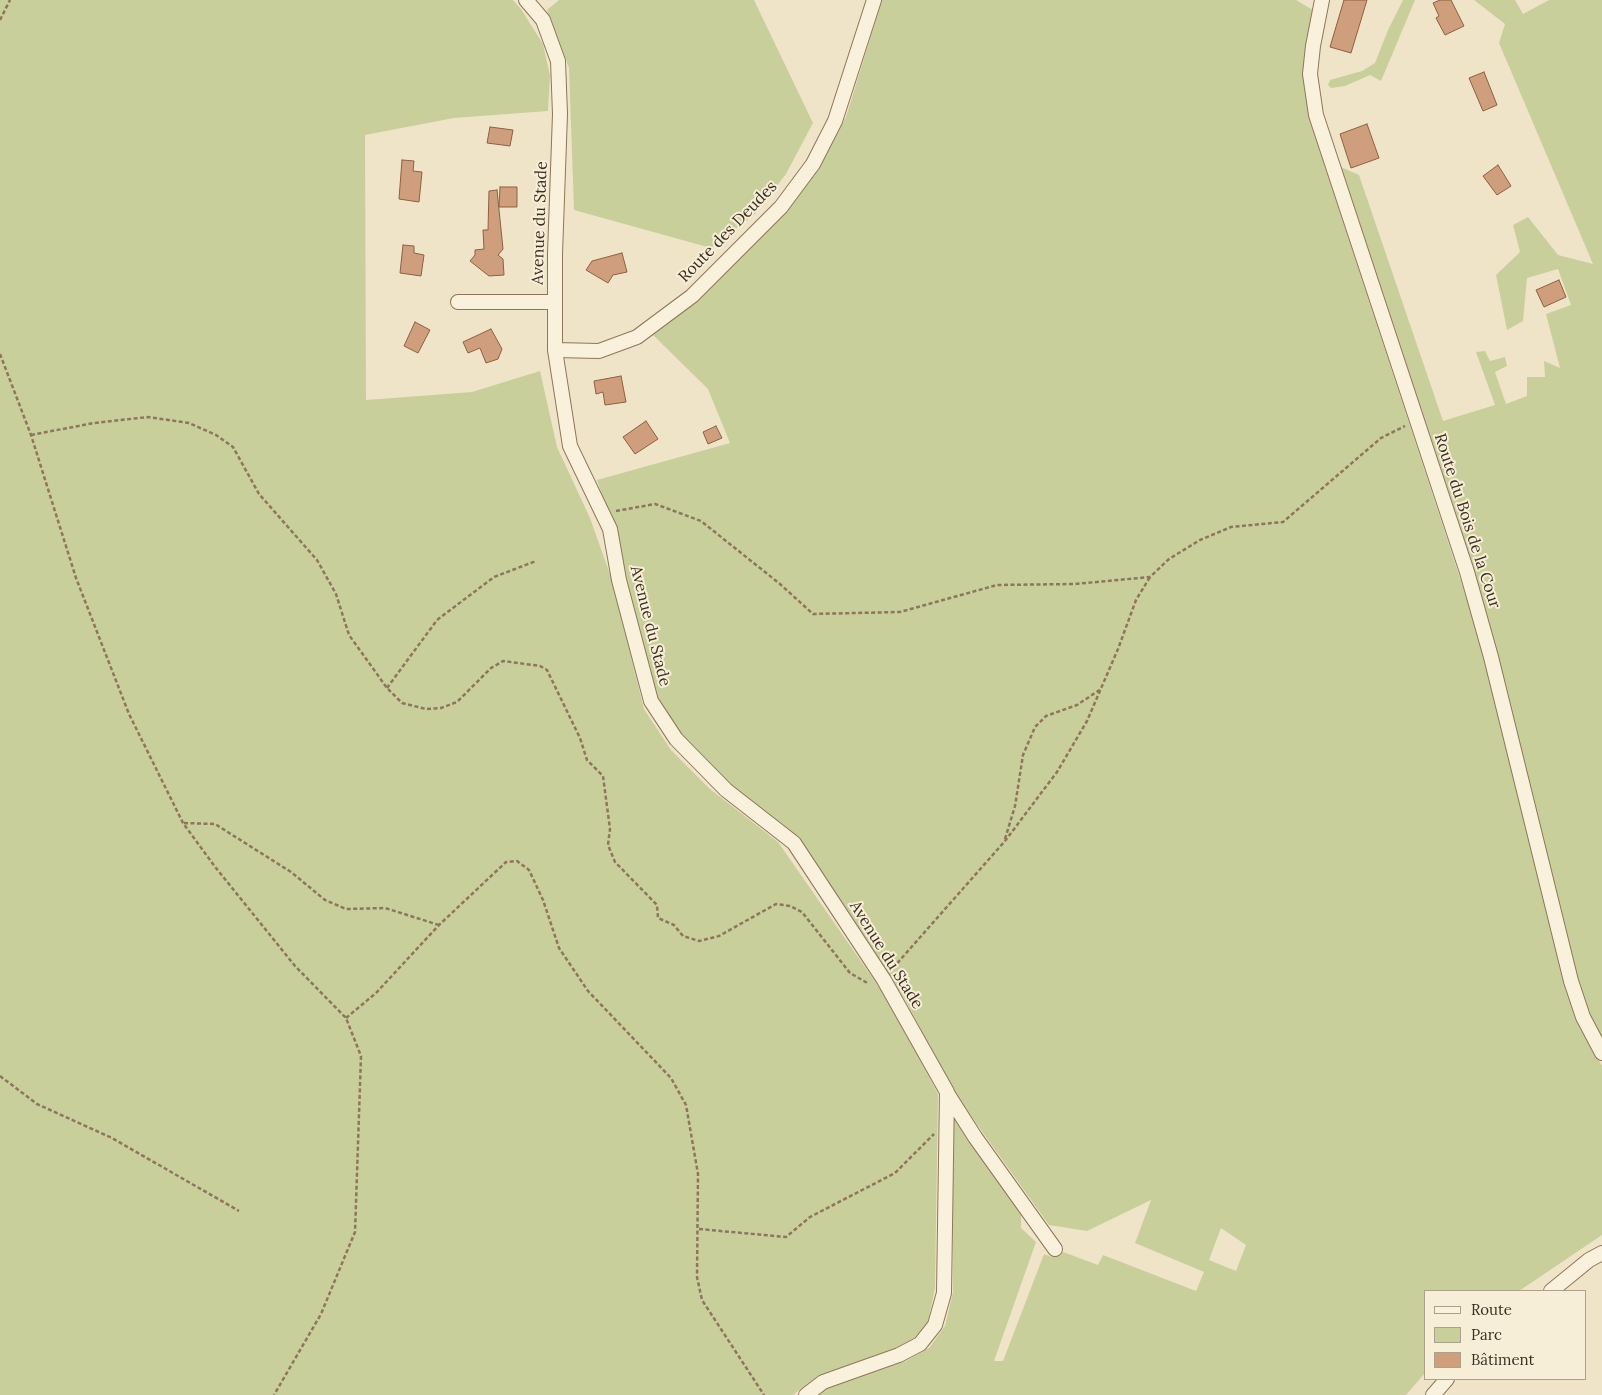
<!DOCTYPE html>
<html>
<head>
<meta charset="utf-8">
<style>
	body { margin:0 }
	#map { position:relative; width:1602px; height:1395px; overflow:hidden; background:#f0e4c8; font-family:Lora,serif }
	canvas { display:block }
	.legend { position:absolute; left:1424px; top:1290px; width:162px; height:90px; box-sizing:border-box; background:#f7eed8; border:1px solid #ada18e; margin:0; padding:6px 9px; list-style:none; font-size:15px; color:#3d2e20 }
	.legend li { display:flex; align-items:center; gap:10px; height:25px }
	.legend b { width:25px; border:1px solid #ada18e }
</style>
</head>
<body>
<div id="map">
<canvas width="1602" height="1395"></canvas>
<ul class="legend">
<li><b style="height:6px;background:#faf1dc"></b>Route</li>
<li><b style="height:14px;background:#c9cf9b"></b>Parc</li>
<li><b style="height:14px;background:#cf9f7d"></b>Bâtiment</li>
</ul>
</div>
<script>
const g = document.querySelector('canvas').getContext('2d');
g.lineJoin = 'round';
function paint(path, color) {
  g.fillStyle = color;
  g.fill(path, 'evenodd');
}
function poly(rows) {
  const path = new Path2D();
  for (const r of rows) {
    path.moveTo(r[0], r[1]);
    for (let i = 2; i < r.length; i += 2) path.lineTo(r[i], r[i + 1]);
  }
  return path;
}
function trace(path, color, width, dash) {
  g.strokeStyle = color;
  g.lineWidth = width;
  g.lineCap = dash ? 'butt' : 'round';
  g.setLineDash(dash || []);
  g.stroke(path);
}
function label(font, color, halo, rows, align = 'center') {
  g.font = font + ' Lora,serif';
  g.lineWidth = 4;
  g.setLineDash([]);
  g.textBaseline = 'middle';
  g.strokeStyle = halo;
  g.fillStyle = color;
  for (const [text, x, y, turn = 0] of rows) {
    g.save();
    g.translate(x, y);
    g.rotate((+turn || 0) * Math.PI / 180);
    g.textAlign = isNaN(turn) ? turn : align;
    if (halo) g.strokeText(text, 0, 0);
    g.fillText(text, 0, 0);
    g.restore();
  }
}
const green = poly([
	[0,0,513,0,521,9,543,44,550,76,548,111,454,118,365,135,366,400,472,392,540,371,557,447,590,518,612,580,644,709,671,750,710,789,778,842,890,1003,938,1094,935,1288,928,1321,914,1338,885,1354,819,1375,793,1395,0,1395],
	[559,0,754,0,813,123,786,174,755,214,711,248,574,210,569,68,547,10],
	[882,0,1296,0,1313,10,1304,57,1305,94,1313,130,1475,624,1566,987,1578,1024,1602,1066,1602,1235,1519,1291,1426,1291,1426,1372,1406,1395,818,1395,829,1387,906,1361,929,1348,945,1326,953,1292,952,1109,1021,1215,1021,1228,1036,1242,994,1361,1003,1361,1044,1254,1052,1257,1055,1249,1098,1265,1103,1255,1196,1291,1204,1272,1135,1243,1151,1200,1087,1231,1049,1225,953,1091,906,1001,797,839,728,783,681,735,657,696,614,530,597,480,730,443,708,389,653,335,703,296,790,207,823,161,846,117],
	[1221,1228,1246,1245,1236,1271,1209,1260],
	[1403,0,1415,0,1381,81,1370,75,1345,86,1331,88,1328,85,1330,80,1362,71,1375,63,1388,30],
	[1474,0,1515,0,1523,14,1549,0,1602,0,1602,1044,1575,990,1430,449,1341,167,1359,175,1443,421,1495,405,1476,352,1485,351,1490,361,1505,357,1507,366,1495,372,1506,404,1527,396,1527,377,1545,377,1544,361,1560,368,1546,314,1571,305,1558,269,1527,278,1523,321,1507,330,1496,275,1520,252,1513,225,1528,217,1558,255,1593,264,1499,43,1505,24]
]);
const building = poly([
	[1344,0,1367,0,1351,53,1330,47,1344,0],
	[1440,0,1451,0,1464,26,1445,35,1436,18,1439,16,1433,3,1440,0],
	[1484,72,1497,105,1483,111,1469,78,1484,72],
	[1367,124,1379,158,1351,168,1340,134,1367,124],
	[490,127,513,130,510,146,487,143,490,127],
	[402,160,414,161,413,171,422,172,419,202,399,199,402,160],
	[1498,165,1511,186,1497,195,1483,176,1498,165],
	[500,187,517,187,517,207,499,207,500,187],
	[497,190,503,249,498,255,503,259,504,275,489,276,470,261,475,255,475,250,484,249,483,230,488,230,489,191,497,190],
	[403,245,414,246,414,253,424,255,421,276,400,273,403,245],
	[622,253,627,272,613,275,608,283,586,270,592,261,622,253],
	[1559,280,1566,297,1544,307,1536,290,1559,280],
	[415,322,430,330,418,353,404,346,415,322],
	[491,329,502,349,498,359,486,363,480,348,468,353,463,342,491,329],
	[621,376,626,402,605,405,603,392,596,394,594,381,621,376],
	[646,421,658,439,635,454,623,437,646,421],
	[716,426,722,438,708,444,703,432,716,426]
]);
const path = poly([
	[0,20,10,0],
	[0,354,31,435,76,578,129,714,183,823,216,868,295,966,346,1018,361,1056,355,1232,321,1314,274,1395],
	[31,435,94,423,148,417,189,423,216,435,233,447,259,494,317,560,336,594,349,635,387,688,402,703,426,709,441,708,457,702,491,668,503,661,540,666,547,670,580,738,587,760,603,776,610,829,608,845,615,862,657,905,658,918,674,925,683,936,699,941,719,936,776,904,790,906,802,912,850,973,869,984],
	[616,511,655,504,701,521,780,584,813,614,900,612,997,585,1075,584,1150,577,1169,559,1200,540,1231,527,1283,522,1381,438,1405,426],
	[387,688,437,620,494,577,536,561],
	[184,823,215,824,291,872,325,900,346,909,385,908,439,925],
	[1005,839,1015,806,1023,755,1035,727,1046,716,1077,705,1101,689],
	[893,968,1005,841,1057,772,1087,721,1118,649,1136,600,1150,577],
	[346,1018,376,993,439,925,506,862,517,861,529,870,543,900,559,948,588,991,671,1078,686,1105,698,1174,697,1277,702,1300,764,1395],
	[0,1076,37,1104,112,1138,239,1211],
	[699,1229,786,1237,810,1217,895,1173,934,1134]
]);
const minor = poly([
	[526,0,543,20,558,61,560,114,555,254,555,350,570,446,610,529,619,580,651,701,676,739,726,790,794,843,884,980,947,1092,944,1293,935,1325,920,1344,899,1355,823,1382,806,1395],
	[1322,0,1313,46,1310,74,1316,115,1467,572,1491,657,1571,981,1583,1017,1602,1053],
	[458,302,555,302],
	[555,350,599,351,637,337,692,296,781,207,813,164,835,121,874,0],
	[947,1093,975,1137,1055,1249],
	[1551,1291,1589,1260,1602,1253],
	[1433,1395,1447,1379]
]);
const streetNames = [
	["Avenue du Stade",540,223,-88],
	["Route des Deudes",728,232,-46],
	["Route du Bois de la Cour",1467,521,72],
	["Avenue du Stade",650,626,76],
	["Avenue du Stade",886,955,58]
];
paint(green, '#c9cf9b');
paint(building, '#cf9f7d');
trace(building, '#8d5f41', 1);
trace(minor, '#8d765c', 16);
trace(path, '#8d765c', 2.5, [4, 2.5]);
trace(minor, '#faf1dc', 14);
label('16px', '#3d2e20', '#f7eed8', streetNames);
</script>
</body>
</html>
